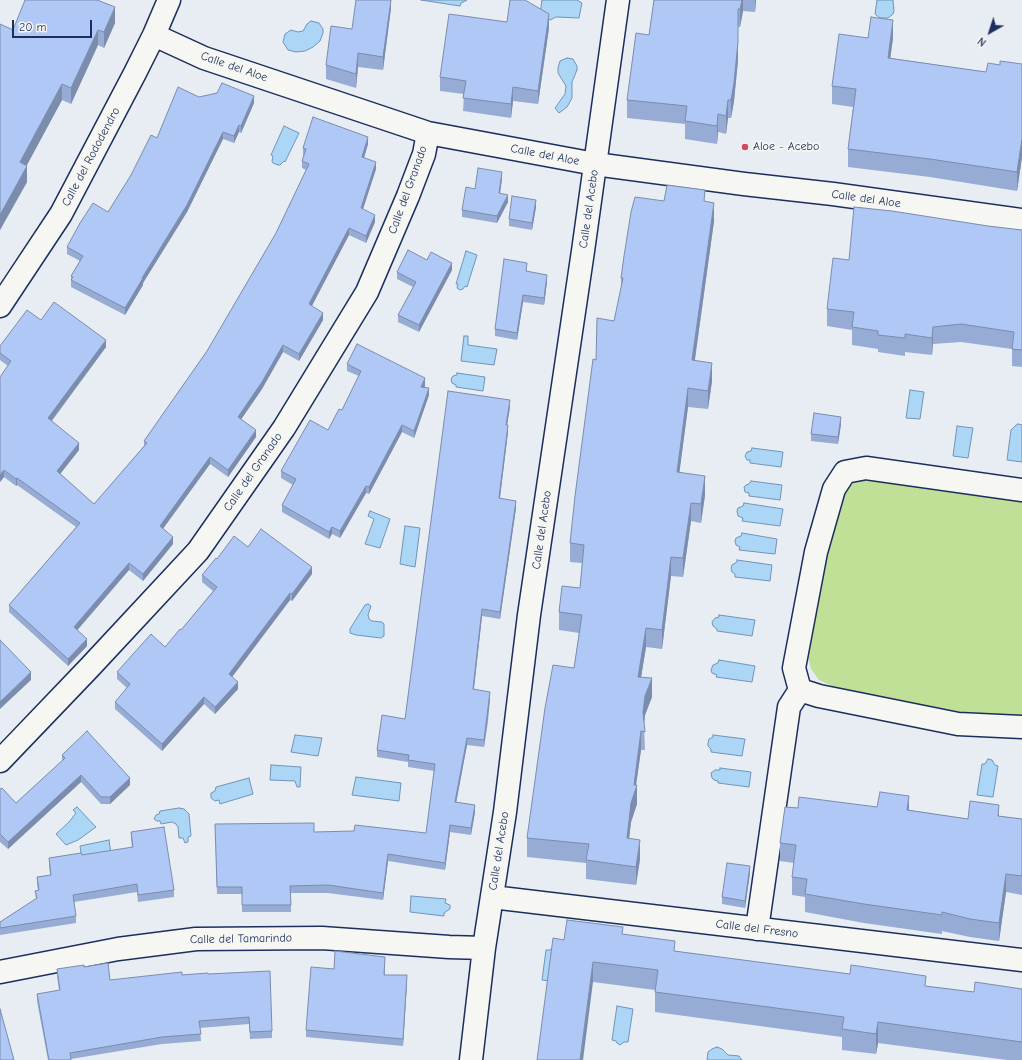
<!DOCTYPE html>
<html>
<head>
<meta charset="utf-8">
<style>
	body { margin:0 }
	#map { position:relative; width:1022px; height:1060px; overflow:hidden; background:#e8edf3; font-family:"Comic Neue",sans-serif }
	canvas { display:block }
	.north { position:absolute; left:970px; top:12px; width:40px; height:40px; -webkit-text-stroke:3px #f6f6f2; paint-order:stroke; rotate:219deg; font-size:11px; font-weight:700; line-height:16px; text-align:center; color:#1b2f5e }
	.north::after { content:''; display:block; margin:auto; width:14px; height:18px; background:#1b2f5e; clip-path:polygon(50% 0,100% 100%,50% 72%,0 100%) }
	.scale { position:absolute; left:12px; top:20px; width:80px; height:18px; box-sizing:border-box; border:2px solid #1b2f5e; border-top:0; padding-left:5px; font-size:12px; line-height:14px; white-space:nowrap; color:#1b2f5e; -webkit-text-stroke:3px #f6f6f2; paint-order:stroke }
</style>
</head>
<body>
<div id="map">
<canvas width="1022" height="1060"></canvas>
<div class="north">N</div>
<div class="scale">20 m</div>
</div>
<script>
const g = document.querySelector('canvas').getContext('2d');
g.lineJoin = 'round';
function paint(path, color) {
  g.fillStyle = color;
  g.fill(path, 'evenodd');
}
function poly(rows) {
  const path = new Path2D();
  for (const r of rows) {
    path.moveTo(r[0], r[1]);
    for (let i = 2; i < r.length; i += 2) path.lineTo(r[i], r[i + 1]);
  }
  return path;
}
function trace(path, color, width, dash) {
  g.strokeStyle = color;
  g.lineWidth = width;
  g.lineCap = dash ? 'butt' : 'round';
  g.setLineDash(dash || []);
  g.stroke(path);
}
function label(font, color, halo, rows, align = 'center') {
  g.font = font + ' "Comic Neue",sans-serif';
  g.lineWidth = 3.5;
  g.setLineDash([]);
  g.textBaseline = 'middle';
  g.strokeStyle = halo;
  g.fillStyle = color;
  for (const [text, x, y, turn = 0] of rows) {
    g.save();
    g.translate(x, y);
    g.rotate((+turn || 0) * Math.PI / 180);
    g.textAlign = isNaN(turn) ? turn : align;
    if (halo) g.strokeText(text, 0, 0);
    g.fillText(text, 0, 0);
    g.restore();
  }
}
const green = poly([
	[858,477,1022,500,1022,717,986,716,879,699,839,689,819,680,811,669,808,657,831,532,841,500,848,484]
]);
const water = poly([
	[421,0,467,0,461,3,460,6,421,0],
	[542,0,577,0,582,3,579,18,556,17,550,20,540,14,542,0],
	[877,0,893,0,894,11,893,14,888,18,880,18,875,14,877,0],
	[311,21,319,23,323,29,323,33,320,41,313,47,305,51,296,52,288,50,283,42,285,34,291,30,298,32,303,31,307,24,311,21],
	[567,58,573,59,577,66,577,70,572,82,572,98,567,107,559,113,555,108,565,94,566,86,558,73,558,68,560,61,567,58],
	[284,126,299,133,285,162,284,161,280,165,278,165,273,163,272,161,273,156,271,155,284,126],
	[466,251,477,255,467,287,465,286,463,289,460,290,457,288,458,284,456,284,466,251],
	[464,336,468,336,468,345,497,349,494,365,461,361,464,336],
	[457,373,485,377,483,391,456,387,456,385,452,383,451,379,453,376,457,375,457,373],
	[910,390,924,392,920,419,906,418,910,390],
	[1018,424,1022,425,1022,462,1007,460,1011,430,1015,426,1018,424],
	[957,426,973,428,968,458,953,456,957,426],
	[752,448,783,452,781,467,750,463,750,460,747,460,745,456,747,452,751,451,752,448],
	[751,481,782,485,780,500,749,496,749,493,745,492,744,487,746,485,749,484,751,481],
	[744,503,783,509,780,526,742,521,743,518,738,516,737,511,738,508,743,506,744,503],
	[370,511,390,519,380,548,365,544,374,519,368,516,370,511],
	[405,526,420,528,415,567,400,564,405,526],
	[742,533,777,539,775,554,739,550,740,547,736,545,735,541,736,538,741,536,742,533],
	[737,560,772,565,770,581,735,577,735,574,732,572,731,568,732,565,737,562,737,560],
	[368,604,371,606,368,615,369,619,372,621,382,622,384,624,384,636,381,638,356,635,350,633,350,629,365,605,368,604],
	[719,615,755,620,752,636,717,631,717,629,713,626,712,622,715,618,719,617,719,615],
	[719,660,755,666,752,682,716,677,717,675,712,673,711,670,713,665,718,663,719,660],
	[295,735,322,738,318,756,291,752,295,735],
	[713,735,745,739,742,756,711,752,711,749,708,746,708,743,709,739,713,737,713,735],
	[988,759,992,760,995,765,998,766,993,797,977,795,982,764,985,764,988,759],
	[271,765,301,767,300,787,297,787,295,781,270,780,271,765],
	[720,768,751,772,749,787,718,783,718,781,714,780,712,778,711,773,715,770,720,770,720,768],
	[356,777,401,783,399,801,352,795,356,777],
	[249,778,253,794,220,804,219,800,215,801,211,798,211,793,215,791,216,787,249,778],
	[77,807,96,827,78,840,66,845,56,834,69,822,76,813,73,810,77,807],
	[179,808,184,809,189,814,191,836,188,837,188,842,185,843,183,838,179,838,178,827,176,824,172,822,161,824,160,821,157,821,154,819,156,815,159,814,160,811,179,808],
	[109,840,111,854,82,859,80,846,109,840],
	[411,896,446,899,445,903,450,905,450,909,444,913,444,916,410,912,411,896],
	[552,948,556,982,542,980,546,950,550,950,552,948],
	[617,1006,633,1009,628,1042,624,1042,620,1045,617,1043,616,1041,612,1040,617,1006],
	[717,1047,722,1049,728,1055,739,1056,742,1060,707,1060,708,1052,712,1049,717,1047]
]);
const minor = poly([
	[154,35,204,58,428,133,595,164,744,184,833,194,1022,220],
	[0,306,61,214,135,73,154,35,169,0],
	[1022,490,866,468,845,472,834,489,816,552,794,668,800,690,819,696,958,724,1022,727],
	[0,761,90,667,198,551,284,428,367,292,408,196,424,154,428,133],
	[492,897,1022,960],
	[757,929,789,707,800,690],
	[0,972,118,949,196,939,322,938,449,947,484,948],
	[471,1060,484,948,505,812,529,615,583,251,618,0]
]);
const wall = poly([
	[391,0,391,8,383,70,358,67,356,88,326,79,326,65,352,29],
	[654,0,756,0,755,12,743,11,740,27,738,27,738,60,734,101,731,118,728,118,726,134,718,132,717,144,685,139,685,124,627,118,627,100,649,35],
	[115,23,104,48,98,45,71,104,62,100,26,166,27,182,0,230,0,24,13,30],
	[549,28,538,104,513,101,511,118,463,111,464,94,440,91,440,77],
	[868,38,893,38,890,58,986,72,1000,65,1022,64,1022,157,1017,191,930,177,848,167,848,149,853,107,832,104,832,86],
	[199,97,254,103,241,133,239,132,234,143,223,139,187,212,143,283,143,285,125,315,71,287,71,276,80,261,67,254,67,247,108,212,157,138],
	[368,144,364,158,376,169,363,209,375,222,366,243,349,235,312,306,323,320,299,361,283,352,262,389,241,419,256,437,228,477,210,464,163,528,173,544,143,581,129,570,77,630,87,646,68,666,9,612,9,605,76,527,17,485,16,486,4,477,0,482,8,366,0,360,0,346,41,320,106,347,52,421,79,450,60,474,94,504,144,446,144,441,207,351,276,233,306,170,302,168,302,161,304,156,303,155,303,148],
	[502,179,500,193,508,202,497,223,462,217,462,210,475,189],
	[664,201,705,201,714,221,695,360,712,381,708,409,688,407,679,473,705,495,701,523,691,521,683,577,671,576,662,649,646,647,641,677,652,697,645,715,644,725,645,750,641,750,636,785,637,804,631,822,629,838,640,859,636,885,586,879,586,863,527,857,527,838,574,668,579,633,559,630,559,612,580,588,582,563,570,562,570,543,596,360,614,321,621,289,621,278],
	[536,207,532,230,509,226,509,219],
	[988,226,1022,230,1022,367,1012,366,1012,349,961,342,933,344,932,355,905,352,905,356,878,352,878,349,852,345,852,330,827,326,827,309,849,260],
	[427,260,452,270,419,332,398,322,398,315,413,287,397,279,397,272],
	[527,270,527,271,547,282,544,305,523,302,517,340,495,336,495,329],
	[347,364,425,386,424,388,429,395,414,438,402,432,369,494,366,493,340,538,332,534,329,539,282,512,282,505,293,485,281,478,281,471,328,430,342,410,359,376,347,371],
	[510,407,507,425,508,432,500,498,516,508,500,619,482,616,474,689,490,699,488,722,484,747,467,745,456,802,475,812,471,835,450,832,445,870,388,861,383,900,328,893,291,893,291,912,242,912,242,894,217,894,215,824,314,832,426,833,434,771,408,767,408,762,377,757,377,750,405,719],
	[841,424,838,444,811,441,811,434],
	[248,547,312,574,292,601,290,600,232,677,238,689,215,714,204,704,162,751,115,709,115,702,127,688,117,679,117,672,165,647,181,630,213,591,202,582,202,575,217,559],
	[62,755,130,785,110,804,101,804,81,782,8,849,0,842,0,789,16,803,62,761],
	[877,807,909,810,968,819,999,816,1022,819,1022,895,1006,892,999,941,970,937,942,931,942,934,864,923,805,912,805,897,792,895,792,877,794,863,780,861,780,843,798,808],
	[131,832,174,890,174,897,138,902,137,892,74,902,76,916,76,923,0,935,0,922,36,899,35,891,38,890,37,884,37,877,50,875,49,865,49,858,82,855,132,848,131,839],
	[750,873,745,908,722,904,722,897],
	[623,934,675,951,926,986,974,992,1022,989,1022,1060,1007,1060,878,1043,876,1054,842,1050,842,1037,655,1012,655,990,593,982,564,940],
	[385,964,385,975,407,982,403,1046,306,1037,306,1030,334,969],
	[84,967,110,980,208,974,272,1031,272,1038,250,1039,249,1024,200,1028,201,1041,162,1044,71,1059,71,1060,48,1060,37,1001,37,994,59,990,57,976,57,969]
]);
const shadedWall = poly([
	[391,0,391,8,383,70,383,57],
	[742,0,743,0,743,11,740,27,740,9],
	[755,0,756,0,755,12],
	[115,7,115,23,104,48,104,32],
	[738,9,738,60,734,101,731,118,731,100],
	[549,14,549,28,538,104,538,91],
	[893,20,893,38,888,76,888,58],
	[98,30,98,45,71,104,71,88],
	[358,53,358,67,356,88,356,74],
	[62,84,62,100,20,178,20,162],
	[513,87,513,101,511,118,511,104],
	[254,96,254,103,241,133,241,126],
	[728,100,728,118,726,134,726,116],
	[718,114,718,132,717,144,717,126],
	[239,125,239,132,234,143,234,136],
	[223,132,223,139,187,212,143,283,143,285,125,315,125,308],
	[368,137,368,144,362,164,362,157],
	[1022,139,1022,157,1017,191,1017,172],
	[376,162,376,169,361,215,361,208],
	[27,166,27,182,0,230,0,215],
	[502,172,502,179,499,200,499,193],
	[508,195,508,202,497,223,497,216],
	[536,200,536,207,532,230,532,223],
	[714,203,714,221,692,379,692,360],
	[375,215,375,222,366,243,366,236],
	[349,228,349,235,309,311,309,304],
	[452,263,452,270,419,332,419,325],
	[547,275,547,282,544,305,544,298],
	[523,295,523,302,517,340,517,333],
	[323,313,323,320,299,361,299,354],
	[933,327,933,344,932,355,932,338],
	[106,340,106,347,48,425,48,418],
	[283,345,283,352,262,389,238,424,238,417],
	[712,363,712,381,708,409,708,391],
	[425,378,425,386,421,394,421,387],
	[429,388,429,395,414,438,414,431],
	[688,388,688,407,677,491,677,472],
	[510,400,510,407,506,432,506,425],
	[841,417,841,424,838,444,838,437],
	[402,425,402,432,369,494,369,487],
	[508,425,508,432,499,505,499,498],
	[256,430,256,437,228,477,228,470],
	[79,443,79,450,57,478,57,471],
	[210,457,210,464,160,533,160,526],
	[4,470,4,477,0,482,0,475],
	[705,476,705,495,701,523,701,504],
	[17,478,17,485,16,486,16,479],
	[366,486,366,493,340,538,340,531],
	[516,501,516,508,500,619,500,612],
	[691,503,691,521,683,577,683,558],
	[332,527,332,534,329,539,329,532],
	[173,537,173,544,143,581,143,574],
	[671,557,671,576,662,649,662,630],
	[129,563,129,570,74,634,74,627],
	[312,567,312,574,292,601,292,594],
	[290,593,290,600,229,681,229,674],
	[482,609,482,616,473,696,473,689],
	[646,628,646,647,638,696,638,677],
	[87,639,87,646,68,666,68,659],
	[31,672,31,680,0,709,0,702],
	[652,678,652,697,645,715,643,731,643,712,645,696],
	[238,682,238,689,215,714,215,707],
	[490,692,490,699,484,747,484,740],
	[204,697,204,704,162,751,162,744],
	[641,731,641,750,635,792,637,785,637,804,631,822,627,857,627,838,631,803],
	[467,738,467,745,455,809,455,802],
	[81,775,81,782,8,849,8,842],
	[130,778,130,785,110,804,110,797],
	[909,796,909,814,907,810],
	[475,805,475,812,471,835,471,828],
	[999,805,999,824,998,816],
	[450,825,450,832,445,870,445,863],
	[640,840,640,859,636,885,636,867],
	[388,854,388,861,383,900,383,893],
	[750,866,750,873,745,908,745,901],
	[1006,874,1006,892,999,941,999,923],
	[593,962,593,982,583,1060,580,1060],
	[407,975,407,982,403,1046,403,1039],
	[878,1022,878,1043,876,1054,876,1034]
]);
const building = poly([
	[25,0,97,0,115,7,104,32,98,30,71,88,62,84,20,162,27,166,0,215,0,24,13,30,25,0],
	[356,0,391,0,383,57,358,53,356,74,326,65,331,26,352,29,356,0],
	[510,0,525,0,549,14,538,91,513,87,511,104,463,98,466,81,440,77,449,14,507,22,510,0],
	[654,0,742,0,740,9,738,9,738,42,734,83,731,100,728,100,726,116,718,114,717,126,685,121,687,106,627,100,636,33,649,35,654,0],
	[871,17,893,20,888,58,986,72,988,63,1000,65,1000,61,1022,64,1022,139,1017,172,930,159,848,149,856,89,832,86,839,34,868,38,871,17],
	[222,83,254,96,241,126,239,125,234,136,223,132,187,205,142,278,143,278,125,308,71,280,73,277,71,276,83,256,67,247,80,223,93,203,108,212,131,175,151,135,157,138,178,87,199,97,217,93,222,83],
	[313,117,368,137,362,157,376,162,361,208,375,215,366,236,349,228,309,304,323,313,299,354,283,345,262,382,238,417,256,430,228,470,210,457,160,526,173,537,143,574,129,563,74,627,87,639,68,659,9,605,80,523,17,478,16,479,4,470,0,475,0,377,11,361,0,353,0,346,27,310,41,320,54,302,106,340,48,418,79,443,57,471,94,504,147,443,144,441,207,351,276,233,309,164,302,161,306,149,303,148,313,117],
	[478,168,502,172,499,193,508,195,497,216,462,210,466,187,475,189,478,168],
	[667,185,705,190,704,201,714,203,692,360,712,363,708,391,688,388,677,472,705,476,701,504,691,503,683,558,671,557,662,630,646,628,638,677,652,678,645,696,643,712,645,732,641,731,634,785,637,785,631,803,627,838,640,840,636,867,586,860,589,844,527,838,545,708,553,665,574,668,582,615,559,612,562,586,580,588,584,545,570,543,575,496,593,359,596,360,597,318,614,321,623,278,621,278,624,256,631,212,635,197,664,201,667,185],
	[512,196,536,200,532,223,509,219,512,196],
	[854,207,892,211,988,226,1022,230,1022,350,1012,349,1014,332,961,324,933,327,932,338,905,334,905,338,878,335,878,331,852,327,854,312,827,309,833,258,849,260,854,207],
	[408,250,427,260,431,252,452,263,419,325,398,315,416,282,397,272,408,250],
	[504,259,527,263,526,271,547,275,544,298,523,295,517,333,495,329,504,259],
	[357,344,425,378,421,387,429,388,414,431,402,425,369,487,366,486,340,531,332,527,329,532,282,505,296,479,281,471,310,420,328,430,339,409,342,410,361,371,347,364,357,344],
	[448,391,510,400,506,425,508,425,499,498,516,501,500,612,482,609,473,689,490,692,484,740,467,738,455,802,475,805,471,828,450,825,445,863,388,854,383,893,328,885,290,886,291,905,242,905,242,887,217,887,215,824,314,823,314,832,354,831,355,825,426,833,435,764,408,760,409,755,377,750,382,715,405,719,448,391],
	[814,413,841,417,838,437,811,434,814,413],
	[261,529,312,567,292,594,290,593,229,674,238,682,215,707,204,697,162,744,115,702,130,684,117,672,151,634,165,647,180,629,181,630,217,587,202,575,216,558,217,559,234,536,248,547,261,529],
	[0,640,31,672,0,702,0,640],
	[87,731,130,778,110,797,101,797,81,775,8,842,0,834,0,789,2,788,16,803,65,758,62,755,87,731],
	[880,792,909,796,907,810,968,819,970,801,999,805,998,816,1022,819,1022,876,1006,874,999,923,970,919,942,912,942,915,864,904,805,894,807,879,792,877,796,845,780,843,785,807,798,808,799,797,877,807,880,792],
	[164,827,174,890,138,895,137,884,73,895,76,916,0,928,0,922,37,898,35,891,39,890,37,877,51,875,49,858,81,853,82,855,133,847,131,832,164,827],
	[727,863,750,866,745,901,722,897,727,863],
	[567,920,623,927,622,934,675,941,674,951,850,974,851,965,926,976,925,986,974,992,975,982,1022,989,1022,1042,878,1022,876,1034,842,1029,844,1017,655,992,658,970,593,962,580,1060,537,1060,553,938,564,940,567,920],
	[335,951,385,957,384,975,407,975,403,1039,306,1030,311,967,334,969,335,951],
	[108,963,110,980,182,972,182,975,208,973,208,974,270,971,272,1031,250,1032,249,1017,199,1021,201,1034,162,1037,70,1053,71,1060,49,1060,37,994,60,990,57,969,84,965,84,967,108,963],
	[0,1009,14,1060,0,1060,0,1009]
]);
const markers = [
	[745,147,4,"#d1495b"]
];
const streetNames = [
	["Calle del Aloe",234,67,19],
	["Calle del Aloe",545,155,11],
	["Calle del Rododendro",91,157,-62],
	["Calle del Granado",408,190,-70],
	["Calle del Aloe",866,199,8],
	["Calle del Acebo",589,209,-82],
	["Calle del Granado",253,472,-55],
	["Calle del Acebo",542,530,-82],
	["Calle del Acebo",499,851,-81],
	["Calle del Fresno",757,929,7],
	["Calle del Tamarindo",241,939,-1]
];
const poiNames = [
	["Aloe - Acebo",753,147]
];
paint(green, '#c0e098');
paint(water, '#abd6f6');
trace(water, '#7193b9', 1);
trace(minor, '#1b2f5e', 25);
trace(minor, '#f6f6f2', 22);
paint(wall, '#97acd4');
paint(shadedWall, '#7b8cac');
paint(building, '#b0c8f6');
trace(building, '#7b8cac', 1);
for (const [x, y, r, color] of markers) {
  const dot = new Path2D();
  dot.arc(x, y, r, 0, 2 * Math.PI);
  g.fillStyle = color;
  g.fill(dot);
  trace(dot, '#f6f6f2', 1.5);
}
label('12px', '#1b2f5e', '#f6f6f2', streetNames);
label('12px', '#1b2f5e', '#f6f6f2', poiNames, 'left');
</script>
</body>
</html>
